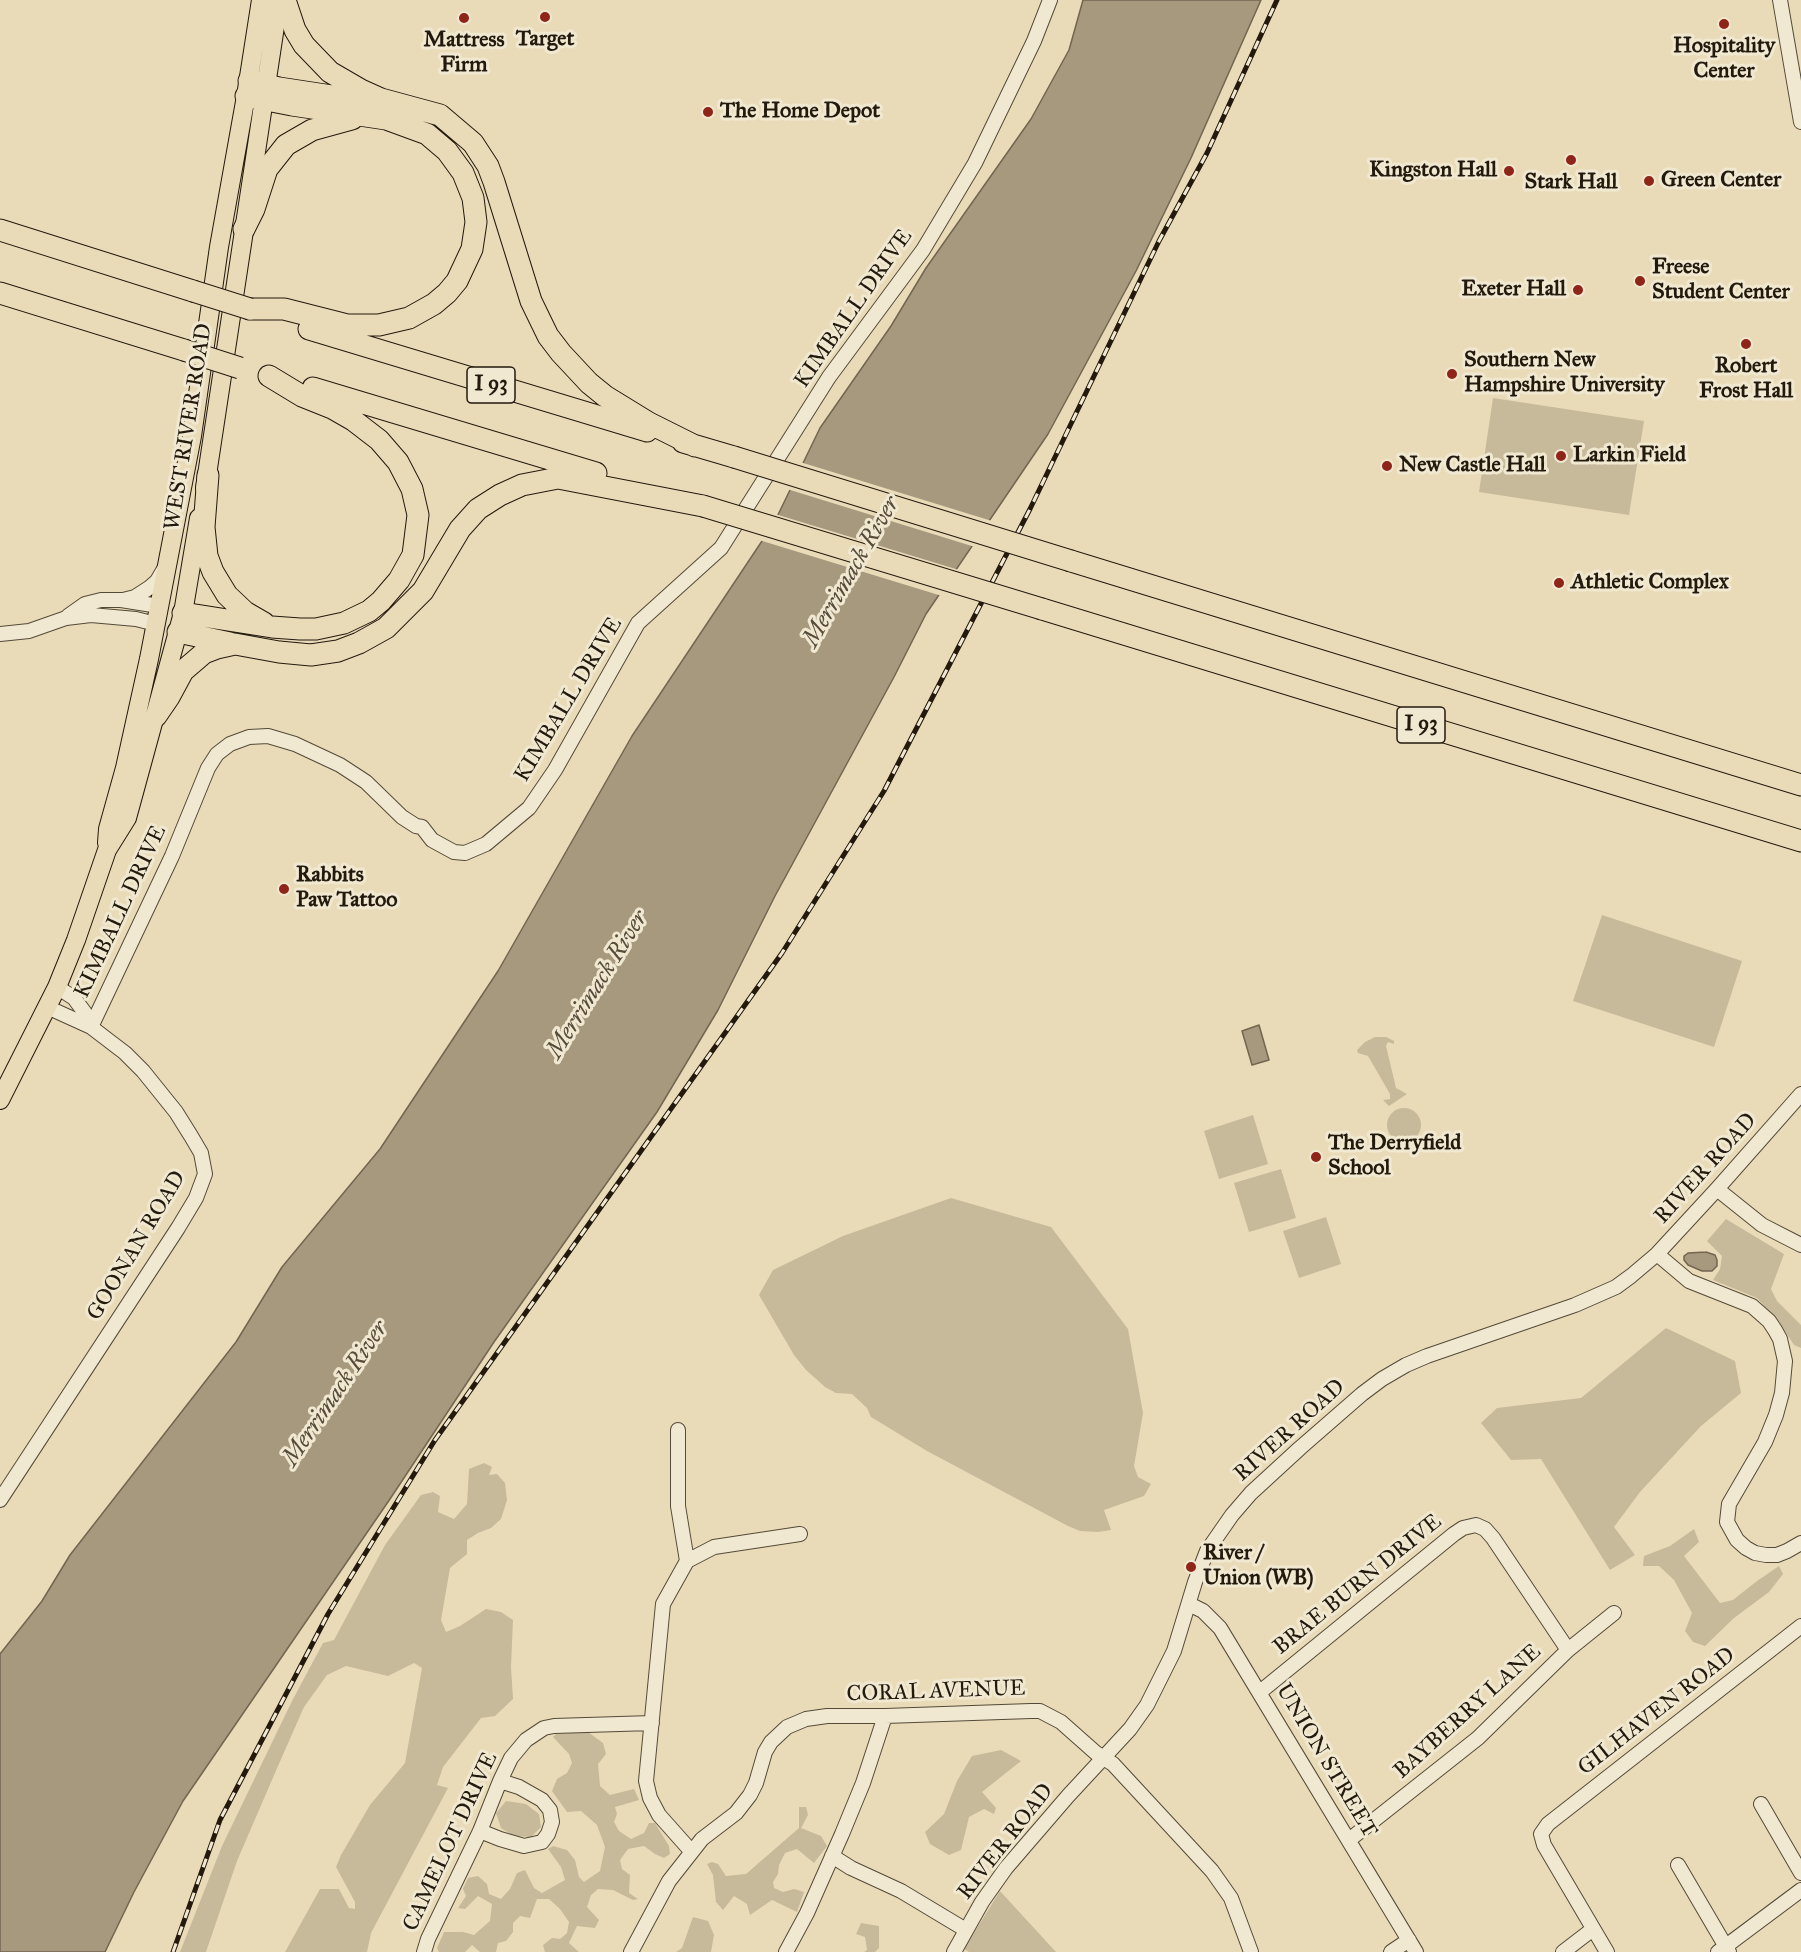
<!DOCTYPE html>
<html>
<head>
<meta charset="utf-8">
<style>
	body { margin:0 }
	canvas { display:block; background:#e9dbb8 }
</style>
</head>
<body>
<canvas width="1801" height="1952"></canvas>
<script>
const g = document.querySelector('canvas').getContext('2d');
g.lineJoin = 'round';
function paint(path, color) {
  g.fillStyle = color;
  g.fill(path, 'evenodd');
}
function poly(rows) {
  const path = new Path2D();
  for (const r of rows) {
    if (r.length === 3) {
      path.moveTo(r[0] + r[2], r[1]);
      path.arc(r[0], r[1], r[2], 0, 2 * Math.PI);
      continue;
    }
    path.moveTo(r[0], r[1]);
    for (let i = 2; i < r.length; i += 2) path.lineTo(r[i], r[i + 1]);
  }
  return path;
}
function trace(path, color, width, dash) {
  g.strokeStyle = color;
  g.lineWidth = width;
  g.lineCap = dash ? 'butt' : 'round';
  g.setLineDash(dash || []);
  g.stroke(path);
}
function label(font, color, halo, rows, align = 'center') {
  g.font = font + ' "IM FELL Great Primer",serif';
  g.lineWidth = 6;
  g.setLineDash([]);
  g.textBaseline = 'middle';
  g.strokeStyle = halo;
  g.fillStyle = color;
  for (const [text, x, y, turn = 0] of rows) {
    g.save();
    g.translate(x, y);
    g.rotate((+turn || 0) * Math.PI / 180);
    g.textAlign = isNaN(turn) ? turn : align;
    if (halo) g.strokeText(text, 0, 0);
    g.fillText(text, 0, 0);
    g.restore();
  }
}
const green = poly([
	[1493,398,1644,421,1629,515,1479,492],
	[1602,915,1742,961,1714,1047,1573,1001],
	[1375,1037,1386,1037,1394,1041,1394,1044,1388,1042,1386,1046,1396,1088,1407,1094,1389,1106,1383,1100,1390,1099,1390,1094,1368,1056,1358,1053,1357,1050,1365,1042],
	[1404,1125,17],
	[1253,1115,1268,1164,1219,1179,1204,1131],
	[1281,1169,1296,1218,1249,1232,1234,1183],
	[951,1198,1051,1227,1128,1329,1143,1413,1134,1466,1138,1477,1151,1484,1144,1496,1104,1510,1111,1530,1098,1532,1080,1531,1068,1526,927,1451,871,1417,867,1408,852,1394,836,1393,825,1387,806,1370,794,1355,759,1295,773,1270,843,1236],
	[1326,1217,1341,1264,1299,1278,1283,1231],
	[1726,1219,1784,1254,1771,1289,1777,1301,1801,1325,1801,1348,1794,1345,1779,1322,1757,1298,1713,1280,1720,1269,1722,1256,1707,1241],
	[1666,1328,1735,1361,1741,1393,1701,1426,1640,1492,1614,1527,1635,1555,1610,1570,1541,1459,1511,1460,1481,1423,1497,1408,1581,1398],
	[484,1463,492,1467,489,1475,497,1474,505,1483,507,1500,501,1519,491,1528,478,1533,467,1540,467,1554,450,1568,441,1620,446,1632,460,1626,486,1609,501,1612,513,1620,511,1667,513,1699,495,1716,481,1718,443,1767,437,1785,448,1788,371,1933,367,1952,285,1952,320,1889,339,1889,349,1908,355,1909,355,1902,336,1867,341,1855,370,1805,405,1763,422,1668,414,1663,388,1676,346,1666,327,1675,304,1707,278,1766,237,1861,206,1952,180,1952,222,1846,292,1701,323,1643,334,1640,385,1545,421,1495,433,1492,440,1496,438,1512,454,1519,467,1504,469,1469],
	[1694,1529,1699,1542,1684,1556,1720,1603,1733,1600,1757,1581,1779,1566,1783,1574,1769,1592,1734,1618,1705,1646,1693,1642,1685,1631,1692,1613,1674,1580,1659,1566,1643,1566,1644,1556,1670,1546],
	[588,1732,603,1743,606,1754,598,1764,600,1786,610,1795,634,1789,639,1800,615,1807,617,1814,614,1822,619,1831,631,1839,644,1833,649,1823,655,1823,669,1846,670,1854,664,1858,655,1854,644,1846,628,1849,620,1860,622,1869,630,1875,629,1893,638,1899,633,1900,613,1890,598,1889,591,1895,587,1907,599,1920,595,1928,577,1926,569,1943,579,1952,545,1952,543,1945,552,1938,560,1939,567,1933,569,1922,560,1909,549,1899,537,1899,530,1918,520,1916,513,1923,513,1932,506,1941,498,1943,496,1952,480,1952,472,1945,465,1952,439,1952,437,1948,444,1932,463,1932,474,1935,490,1921,492,1904,478,1896,465,1909,458,1908,466,1896,463,1889,468,1878,478,1876,487,1884,489,1894,501,1899,510,1889,517,1873,525,1870,534,1888,542,1893,565,1880,561,1867,548,1849,553,1846,567,1850,575,1860,579,1877,584,1882,600,1871,605,1847,597,1825,581,1811,567,1812,552,1791,557,1779,567,1773,572,1763,569,1754,553,1737,556,1734],
	[1001,1750,1021,1761,982,1792,996,1808,994,1814,984,1809,969,1817,961,1850,949,1855,930,1844,925,1832,944,1814,957,1781,972,1756],
	[506,1801,526,1804,539,1814,541,1827,531,1837,514,1836,501,1828,496,1813],
	[799,1807,806,1807,808,1815,801,1828,821,1836,827,1846,814,1863,797,1849,785,1853,779,1865,778,1874,773,1882,774,1888,783,1892,794,1889,804,1892,797,1912,772,1900,750,1915,747,1904,734,1896,723,1910,716,1902,713,1875,707,1864,712,1862,718,1864,726,1876,746,1874,799,1828],
	[1000,1891,1056,1952,969,1952,964,1949],
	[693,1917,708,1921,714,1935,711,1952,676,1952,682,1948],
	[861,1923,879,1926,879,1948,875,1952,864,1952,867,1950,865,1937,856,1934]
]);
const water = poly([
	[1083,0,1261,0,1191,158,1136,271,1048,434,926,614,894,677,775,896,718,1010,657,1112,494,1342,390,1499,183,1801,134,1892,105,1952,0,1952,0,1654,42,1601,70,1555,236,1342,282,1267,380,1149,498,971,632,736,774,523,820,428,891,326,926,268,1031,119,1069,50,1083,0],
	[1259,1025,1269,1060,1252,1065,1242,1031,1259,1025],
	[1706,1252,1715,1255,1717,1260,1717,1266,1712,1271,1702,1271,1688,1265,1684,1260,1684,1256,1688,1253,1706,1252]
]);
const pier = poly([
	[800,462,992,521,975,547,787,489],
	[775,514,959,570,942,596,759,540]
]);
const minor = poly([
	[1780,0,1801,122],
	[123,600,135,597,149,588,157,581,164,569],
	[68,616,85,604,101,600,121,600,159,606],
	[0,634,29,631,66,618,91,615,136,619,156,624],
	[57,987,74,998,85,1013,91,1027],
	[91,1027,172,856,208,768,217,754,230,744,249,737,268,736,295,744,340,765,366,782,402,817,416,826,422,827,432,840,454,852,465,853,486,844,529,808,555,770,638,623,721,548,829,377,923,250,975,163,1034,41,1050,0],
	[1717,1189,1762,1225,1801,1245],
	[1657,1254,1689,1281,1752,1306,1769,1321,1775,1330,1780,1339,1785,1361,1782,1393,1776,1415,1765,1442,1729,1504,1727,1522,1737,1540,1746,1548,1755,1553,1766,1555,1777,1555,1787,1551,1801,1543],
	[678,1430,678,1506,687,1561],
	[0,1500,178,1228,196,1198,205,1174,201,1153,191,1136,176,1112,143,1071,125,1053,91,1027,47,1007],
	[1189,1604,1203,1611,1220,1628,1416,1952],
	[1260,1692,1454,1534,1463,1528,1476,1525,1485,1529,1493,1538,1568,1650],
	[1761,1804,1801,1873],
	[480,1831,500,1839,524,1846,542,1842,548,1834,552,1822,550,1810,542,1800,519,1787,500,1781],
	[1349,1840,1478,1738,1568,1650,1614,1613],
	[691,1851,659,1815,650,1798,646,1781,663,1604,687,1561,714,1547,800,1534],
	[832,1856,851,1868,901,1891,966,1930],
	[1678,1865,1729,1952],
	[424,1952,428,1939,480,1831,500,1781,511,1758,526,1740,544,1728,554,1726,652,1723],
	[631,1952,669,1881,702,1839,736,1813,750,1795,756,1783,765,1752,771,1742,787,1727,806,1719,827,1716,885,1716,1031,1711,1040,1711,1061,1722,1096,1753,1113,1764,1212,1871,1231,1898,1251,1952],
	[786,1952,807,1913,842,1834,863,1783,885,1716],
	[954,1952,982,1902,1006,1868,1068,1796,1130,1729,1147,1705,1174,1651,1195,1582,1207,1551,1232,1515,1251,1493,1300,1448,1362,1394,1382,1379,1406,1365,1427,1356,1575,1305,1616,1287,1631,1276,1657,1254,1717,1189,1801,1094],
	[1391,1952,1409,1940],
	[1563,1952,1593,1929],
	[1607,1952,1544,1845,1541,1834,1548,1824,1801,1626],
	[1718,1952,1801,1890]
]);
const major = poly([
	[205,488,279,0],
	[107,843,108,829,125,768,149,659,192,436,219,247,246,96,261,0],
	[0,1100,57,987,76,940,107,850,127,818,183,613,199,518]
]);
const highway = poly([
	[285,0,295,30,304,45,330,72,361,90,381,99,440,115,473,143,488,166,494,182,531,301,548,336,561,353,589,383,605,396,649,423,695,446],
	[249,81,279,88,358,100,372,99],
	[246,96,292,105,386,119,427,134,447,151,463,173,473,198,476,222,472,249,457,281,447,293,434,304,409,318,379,325,347,325,284,309,250,309],
	[244,229,254,209,267,169,286,145,312,130,352,119],
	[0,230,193,291],
	[0,293,184,350],
	[309,329,647,431],
	[313,388,596,473],
	[683,442,734,457],
	[208,475,204,527,207,556,213,572,227,595,245,612,264,623],
	[1071,561,1801,785],
	[1042,609,1801,841],
	[183,613,272,627,300,629,316,629,344,623,369,611,381,601,399,580,413,555,418,515,412,489,398,462,379,440,353,420,332,408,302,396,269,376],
	[178,632,230,643],
	[156,716,169,697,183,671,204,653,217,648,235,644,279,652,311,655,338,651,359,643,386,628,423,591,460,529,478,509,500,495,522,485,558,478,703,506]
]);
const rail = poly([
	[173,1952,220,1820,328,1614,435,1440,782,953,884,791,1030,509,1159,241,1207,153,1277,0]
]);
const highwayBridge = poly([
	[193,291,250,309],
	[184,350,240,368],
	[734,457,1071,561],
	[703,506,1042,609]
]);
const markers = [
	[545,17,6,"#8f2418"],
	[464,18,6,"#8f2418"],
	[1724,24,6,"#8f2418"],
	[708,112,6,"#8f2418"],
	[1571,160,6,"#8f2418"],
	[1509,171,6,"#8f2418"],
	[1649,181,6,"#8f2418"],
	[1640,281,6,"#8f2418"],
	[1578,290,6,"#8f2418"],
	[1746,344,6,"#8f2418"],
	[1452,374,6,"#8f2418"],
	[1561,456,6,"#8f2418"],
	[1387,466,6,"#8f2418"],
	[1559,583,6,"#8f2418"],
	[284,889,6,"#8f2418"],
	[1316,1157,6,"#8f2418"],
	[1191,1567,6,"#8f2418"]
];
const shields = [
	[491,385,48],
	[1421,725,48]
];
const shieldNames = [
	["I 93",491,385],
	["I 93",1421,725]
];
const poiNames = [
	["Target",545,40,"center"],
	["Mattress",464,41,"center"],
	["Firm",464,66,"center"],
	["Hospitality",1724,47,"center"],
	["Center",1724,72,"center"],
	["The Home Depot",720,112],
	["Kingston Hall",1497,171,"right"],
	["Green Center",1661,181],
	["Stark Hall",1571,183,"center"],
	["Freese",1652,268],
	["Student Center",1652,293],
	["Exeter Hall",1566,290,"right"],
	["Southern New",1464,361],
	["Hampshire University",1464,386],
	["Robert",1746,367,"center"],
	["Frost Hall",1746,392,"center"],
	["Larkin Field",1573,456],
	["New Castle Hall",1399,466],
	["Athletic Complex",1571,583],
	["Rabbits",296,876],
	["Paw Tattoo",296,901],
	["The Derryfield",1328,1144],
	["School",1328,1169],
	["River /",1203,1554],
	["Union (WB)",1203,1579]
];
const streetNames = [
	["KIMBALL DRIVE",854,309,-55],
	["WEST RIVER ROAD",189,427,-81],
	["KIMBALL DRIVE",569,700,-59],
	["KIMBALL DRIVE",121,912,-65],
	["RIVER ROAD",1706,1169,-48],
	["GOONAN ROAD",137,1246,-59],
	["RIVER ROAD",1290,1431,-42],
	["BRAE BURN DRIVE",1358,1585,-39],
	["CORAL AVENUE",936,1692,-2],
	["BAYBERRY LANE",1468,1712,-42],
	["GILHAVEN ROAD",1657,1712,-38],
	["UNION STREET",1326,1761,59],
	["CAMELOT DRIVE",451,1842,-65],
	["RIVER ROAD",1006,1842,-52]
];
const waterNames = [
	["Merrimack River",852,572,-60],
	["Merrimack River",598,985,-58],
	["Merrimack River",336,1394,-56]
];
paint(green, '#c7ba9b');
paint(water, '#a6997e');
trace(water, '#726651', 1.5);
paint(pier, '#e9dbb8');
trace(minor, '#544a38', 16);
trace(major, '#23190d', 20);
trace(highway, '#23190d', 23);
trace(minor, '#f1e8d1', 14);
trace(major, '#e9dbb8', 18);
trace(highway, '#e9dbb8', 21);
trace(rail, '#23190d', 5);
trace(rail, '#f1e8d1', 3, [9]);
trace(highwayBridge, '#23190d', 23, []);
trace(highwayBridge, '#e9dbb8', 21);
for (const [x, y, r, color] of markers) {
  const dot = new Path2D();
  dot.arc(x, y, r, 0, 2 * Math.PI);
  g.fillStyle = color;
  g.fill(dot);
  trace(dot, '#f1e8d1', 2);
}
for (const [x, y, w] of shields) {
  const box = new Path2D();
  box.roundRect(x - w / 2, y - 18, w, 36, 4.5);
  g.fillStyle = '#f1e8d1';
  g.fill(box);
  trace(box, '#23190d', 1.5);
}
label('bold 21px', '#23190d', null, shieldNames);
label('bold 22px', '#23190d', '#f1e8d1', poiNames, 'left');
label('22px', '#23190d', '#f1e8d1', streetNames);
label('italic 24px', '#574c3a', '#f1e8d1', waterNames);
</script>
</body>
</html>
